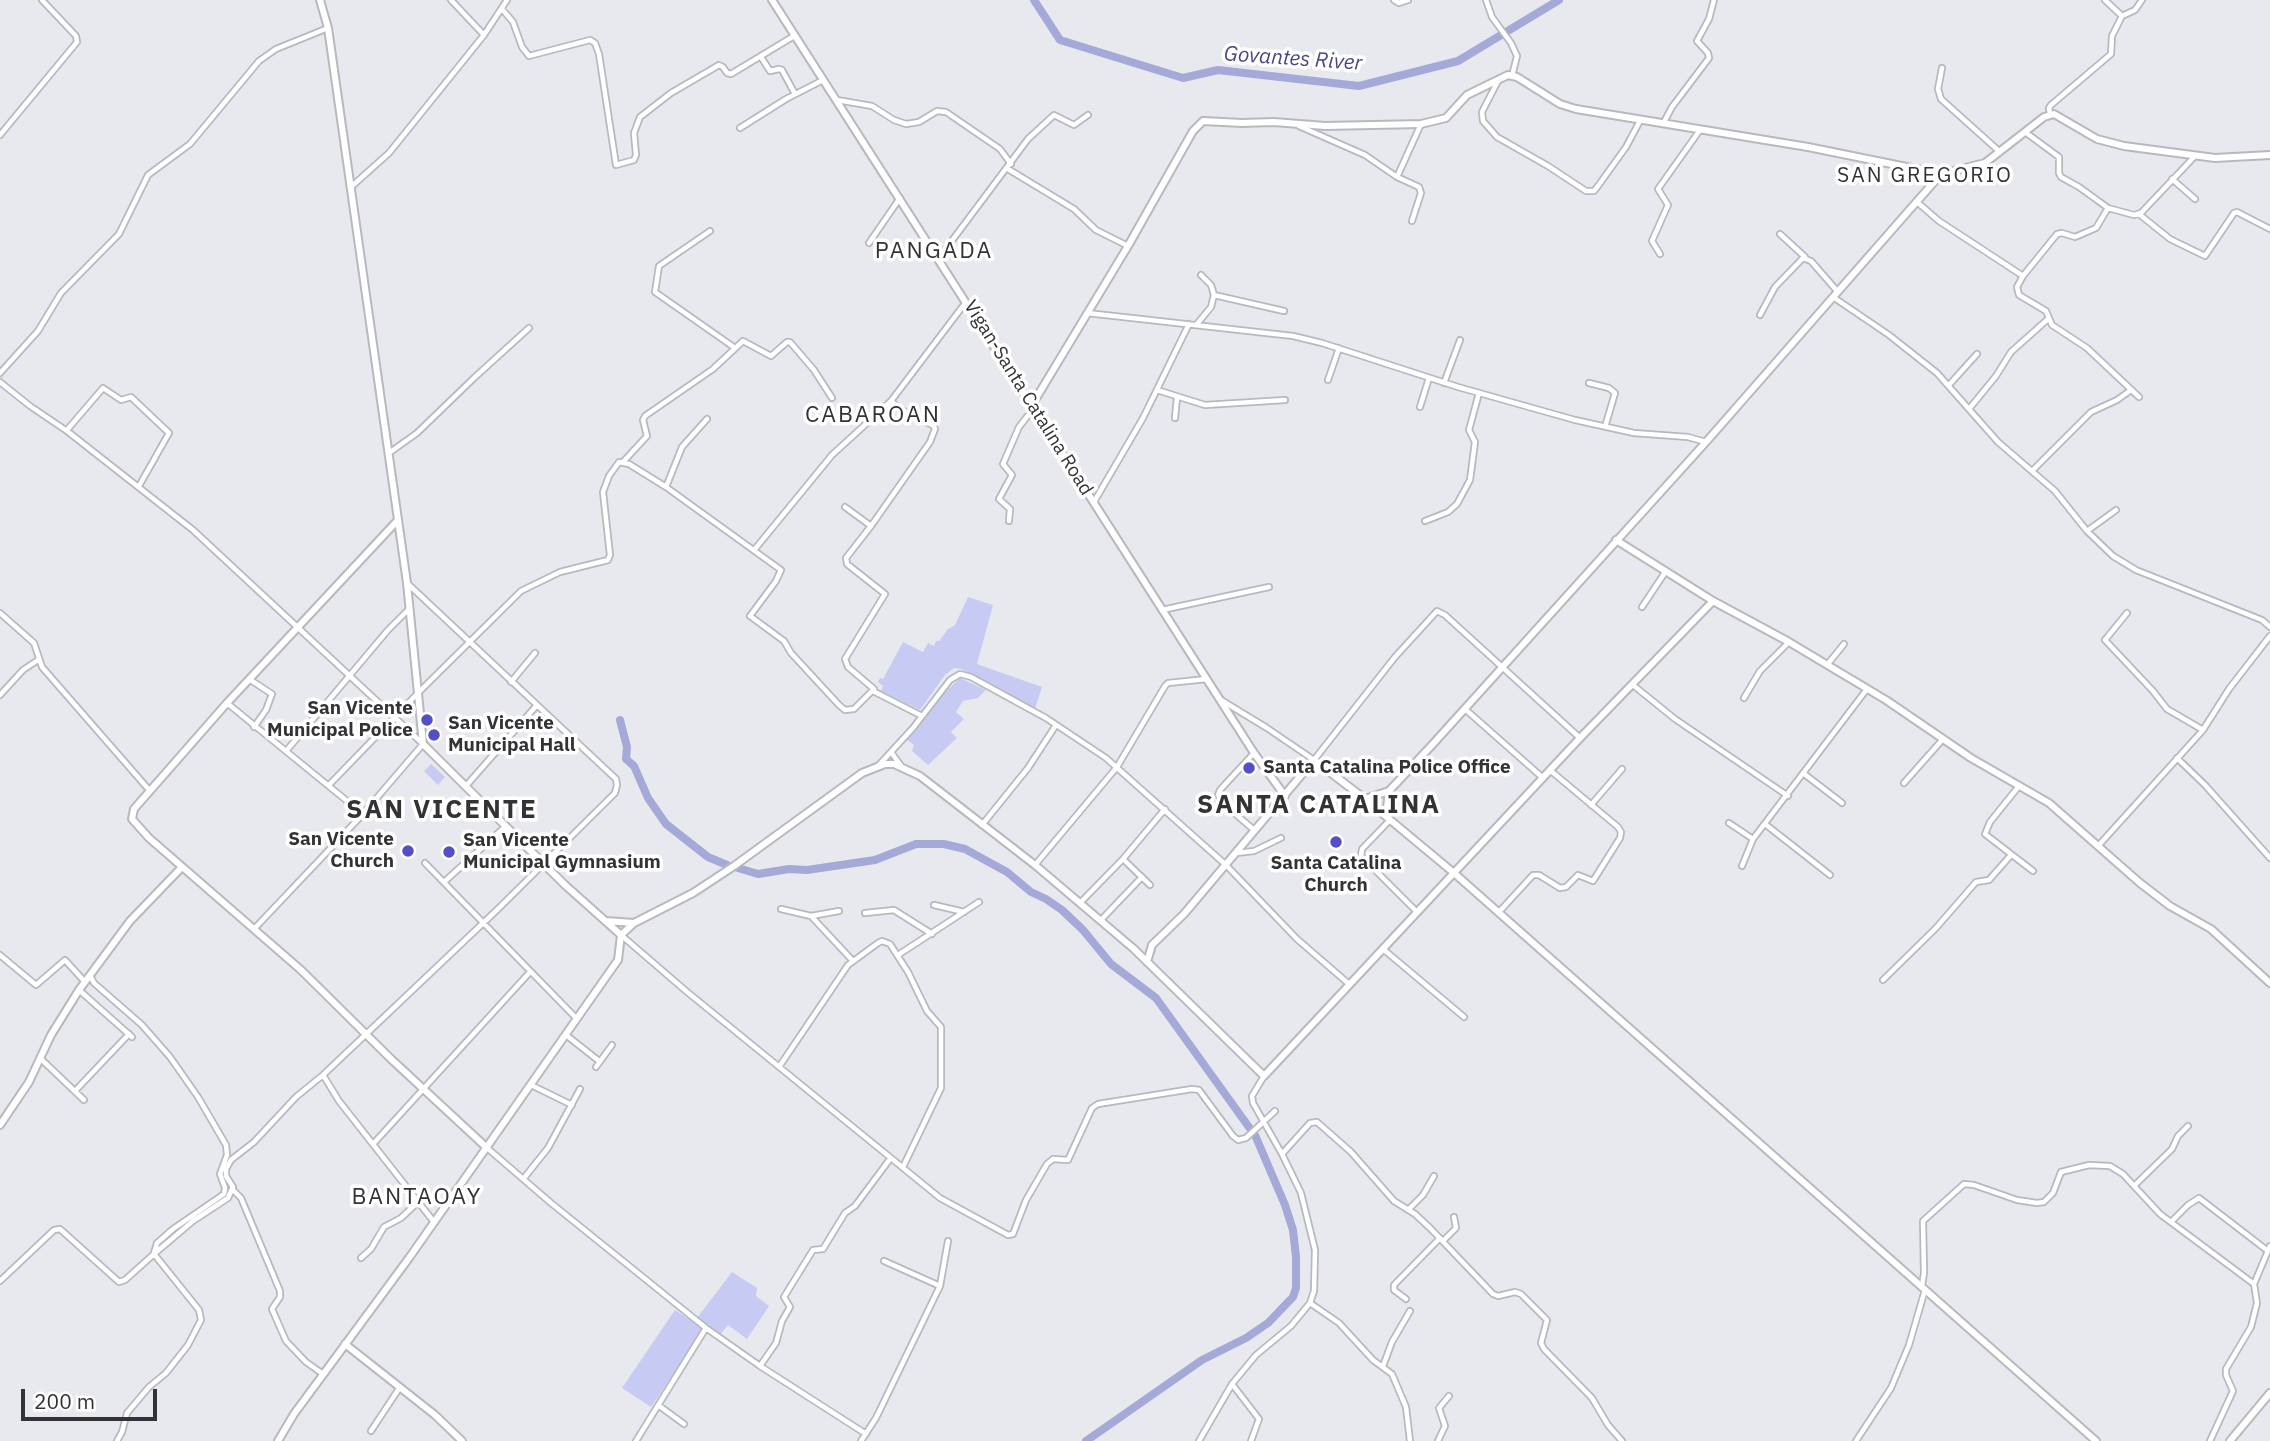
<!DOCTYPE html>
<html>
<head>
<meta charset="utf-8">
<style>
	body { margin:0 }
	#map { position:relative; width:2270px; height:1441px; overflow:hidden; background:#e8e9ef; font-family:"IBM Plex Sans",sans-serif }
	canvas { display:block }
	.scale { position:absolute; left:21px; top:1389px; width:136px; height:32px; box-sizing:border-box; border:4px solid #333335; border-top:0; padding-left:9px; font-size:21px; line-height:24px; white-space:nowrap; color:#333335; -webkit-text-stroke:5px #fff; paint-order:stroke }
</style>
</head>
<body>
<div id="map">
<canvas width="2270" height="1441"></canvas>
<div class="scale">200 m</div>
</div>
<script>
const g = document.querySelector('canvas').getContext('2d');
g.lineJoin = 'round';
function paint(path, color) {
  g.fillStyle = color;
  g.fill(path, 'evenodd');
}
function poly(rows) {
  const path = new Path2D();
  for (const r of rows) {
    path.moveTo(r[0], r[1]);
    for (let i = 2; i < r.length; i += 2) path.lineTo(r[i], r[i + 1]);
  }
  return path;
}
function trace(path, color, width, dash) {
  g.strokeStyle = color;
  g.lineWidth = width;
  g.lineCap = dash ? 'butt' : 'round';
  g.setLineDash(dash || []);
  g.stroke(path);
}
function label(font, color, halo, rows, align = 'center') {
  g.font = font + ' "IBM Plex Sans",sans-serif';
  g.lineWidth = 7;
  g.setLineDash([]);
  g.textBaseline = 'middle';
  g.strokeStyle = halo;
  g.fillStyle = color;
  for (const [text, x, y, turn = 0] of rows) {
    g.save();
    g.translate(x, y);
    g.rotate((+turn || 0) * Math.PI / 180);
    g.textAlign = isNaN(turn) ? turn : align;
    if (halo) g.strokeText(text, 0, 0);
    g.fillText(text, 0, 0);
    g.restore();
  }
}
const green = poly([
	[968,597,993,605,977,664,1042,687,1035,709,961,669,954,668,945,675,920,710,881,691,883,686,878,682,880,678,883,679,903,642,923,652,928,643,934,646,936,641,939,641,948,629,955,625],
	[960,678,986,690,978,698,963,701,956,712,964,719,951,732,957,738,928,765,912,751,914,745,906,739,945,692],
	[431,764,445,777,438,785,424,771],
	[732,1272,757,1288,756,1296,769,1306,747,1339,728,1325,720,1335,697,1318],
	[675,1310,704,1329,651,1407,622,1388]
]);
const river = poly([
	[1034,0,1060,40,1183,78,1218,70,1359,86,1458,61,1559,0],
	[620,720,627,747,626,759,634,766,648,798,666,824,708,857,727,865],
	[738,868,758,874,789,869,807,870,875,860,916,844,944,844,965,849,1007,872,1031,892,1046,899,1062,910,1083,930,1111,964,1156,998,1251,1130],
	[1086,1441,1202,1360,1246,1338,1268,1323,1293,1297,1296,1288,1296,1257,1293,1230,1285,1205,1255,1135]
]);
const street = poly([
	[451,0,484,35],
	[1394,0,1399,3,1408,0],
	[1486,0,1492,17,1511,43,1517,56,1512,76],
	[502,9,513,22,522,47,529,56,590,40,595,43,599,54,616,165,634,160,636,155,634,133,640,117,671,93,719,65,723,67,727,73,731,74,794,36],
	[2122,16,2135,10,2142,0],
	[761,57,770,71,779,69,782,70,795,94],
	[1942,68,1938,89,1941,99,2000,152],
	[1498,81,1482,112,1483,121,1497,137,1548,166,1586,191,1594,191,1598,186,1626,147,1641,119],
	[837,100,872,106,894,120,906,124,919,122,937,111,946,112,1000,149,1011,164],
	[2050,114,2049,108,2051,105,2111,54,2112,36,2122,16,2105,0],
	[1664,122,1672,107,1709,58,1708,53,1697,41,1709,19,1714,0],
	[1299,126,1365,155,1397,177,1419,187,1421,193,1412,221],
	[740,128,786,99,823,80],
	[2025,132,2059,157,2059,173,2061,177,2079,187,2108,208,2134,215,2141,213,2195,156],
	[0,135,77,42,76,36,42,0],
	[1008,169,1074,209,1096,230,1128,246],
	[1397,177,1421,124],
	[2172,179,2195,199],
	[351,187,389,153,484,35,507,0],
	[1917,202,1939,221,2023,276,2057,234,2062,233,2075,237,2096,228,2108,208],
	[2139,214,2170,239,2205,256,2234,213,2237,212,2270,229],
	[710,231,659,266,655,292,735,348],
	[1780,234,1805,257],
	[869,243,900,198],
	[1660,254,1652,241,1668,205,1658,189,1700,130],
	[939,258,1028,139,1054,115,1074,125,1088,115],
	[1201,275,1211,285,1214,295],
	[2023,276,2017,287,2019,295,2046,311,2052,325,2087,348,2139,397],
	[1833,297,1889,335,1937,373,1998,442,2055,491,2087,531,2113,556,2136,570,2262,620,2270,627],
	[1087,313,1293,336,1322,343,1458,387,1575,420,1634,433,1688,437,1706,442],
	[1760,315,1775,287,1803,258,1811,261,1838,292],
	[1197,324,1211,307,1214,295,1284,311],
	[0,373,38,331,61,293,119,234,148,175,190,144,259,61,276,49,328,28],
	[1328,380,1339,348],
	[0,382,30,406,67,431,193,530,423,744,363,814,255,928],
	[1444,383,1460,340],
	[1589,383,1609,388,1615,393,1605,427],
	[1949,385,1977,354],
	[1157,390,1205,405,1285,400],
	[1420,407,1429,378],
	[1969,409,1996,376,2011,352,2048,319],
	[1175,418,1177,397],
	[67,430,103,388,121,400,131,397,169,433,139,486],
	[389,453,417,433,475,377,529,328],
	[623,462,647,436,643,420,645,416,713,369,743,341,771,356,787,342,790,342,814,370,832,398],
	[2032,471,2091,412,2117,400,2131,390],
	[666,487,682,447,707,419],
	[1094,502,1143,418,1189,324],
	[845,507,871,526],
	[1009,521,1010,509,999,499,1012,475,1003,464,1019,427,1033,409],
	[1425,521,1448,512,1457,504,1470,480,1475,442,1469,430,1479,393],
	[2087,531,2116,510],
	[755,549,832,455,891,401,966,302],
	[1642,607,1666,571],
	[1162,610,1269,587],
	[0,613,34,643,42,667,150,791],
	[2127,613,2105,640,2153,691,2167,709,2203,730],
	[1827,665,1844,644],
	[249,679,272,694,266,710,254,727],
	[511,682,535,653],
	[1633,685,1675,719,1788,796],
	[873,691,922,716],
	[0,695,23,670,38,660],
	[1744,698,1760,671,1789,642],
	[1221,700,1267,728,1314,760,1395,657,1437,611,1445,615,1580,738],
	[227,703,363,814],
	[1465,709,1543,778],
	[287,750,388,630,409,609],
	[891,752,902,767],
	[2177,758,2205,785,2270,858],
	[878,766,913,728,950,680,960,674,971,677,1046,718,1106,758,1226,865,1297,939,1349,984],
	[1803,773,1842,803],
	[1904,783,1943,739],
	[329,785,418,693,521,591,560,572,608,560,610,555,603,492,609,476,619,462,629,464,666,487,781,570,776,581,750,616,784,641,791,653,839,705,845,710,854,709,874,689,848,667,845,659,885,594,847,564,846,558,871,526,930,442,935,429,934,426,900,409,891,401],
	[466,786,537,705],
	[2019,786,1990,822,1985,834,2033,871],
	[1591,805,1622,769],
	[1390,820,1362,849,1361,856,1417,912],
	[1729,823,1753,839],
	[1765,824,1830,875],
	[982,825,1028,768,1056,725],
	[1253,829,1226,806,1218,795,1220,790,1254,753],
	[2099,845,2203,730,2229,689,2270,636],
	[1236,853,1254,851,1281,838],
	[1123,859,1150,885],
	[425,863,577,1019],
	[1035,865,1117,767,1165,686,1168,683,1207,679],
	[1742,866,1753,839,1867,689],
	[444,882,506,826],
	[1080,903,1123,859,1165,809],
	[934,905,964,912],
	[781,909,811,916,839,911],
	[1499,912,1533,875,1539,875,1560,888,1566,887,1578,875,1593,881,1620,838,1621,832,1618,827,1551,771],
	[865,913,894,910,932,934],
	[811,916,852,960],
	[1101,920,1142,877],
	[621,935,686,991,940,1198,1008,1235,1013,1234,1026,1200,1047,1164,1053,1159,1068,1160,1092,1108,1098,1104,1192,1089,1199,1090,1233,1136,1238,1140,1246,1138,1275,1111],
	[1383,949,1464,1017],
	[0,955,36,985,65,960,85,982],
	[898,955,979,902],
	[90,975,94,983,142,1025,170,1057,198,1097,226,1145,227,1155,220,1174,225,1188,224,1194,173,1229,157,1243,154,1253],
	[1883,980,1936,928,1976,882,1989,880,2011,855],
	[79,990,132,1037],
	[566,1035,599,1061],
	[41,1059,84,1100],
	[596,1067,612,1045],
	[779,1067,848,965,878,943,882,941,890,944,908,972,927,1011,941,1027,941,1088,903,1167],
	[323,1075,339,1101,434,1222],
	[531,1085,572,1105],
	[75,1091,129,1034],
	[374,1143,530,972],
	[486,1147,551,1203,706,1328,760,1366,866,1434],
	[1282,1154,1310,1123,1317,1122,1351,1152,1394,1201,1415,1214,1430,1228,1493,1294,1498,1296,1515,1292,1521,1294,1547,1320,1541,1343,1544,1349,1592,1398,1608,1425,1622,1441],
	[524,1178,548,1148,580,1089],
	[2134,1186,2172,1149,2178,1136,2188,1126],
	[233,1190,241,1198,280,1291,280,1297,272,1309,286,1341,306,1362,323,1374],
	[1408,1210,1423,1195,1434,1176],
	[2171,1222,2188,1205,2199,1198,2268,1251],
	[1443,1241,1456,1228,1454,1217],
	[154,1254,193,1221,228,1198,233,1187,226,1176,226,1169,231,1160,254,1142,296,1097,323,1075,499,908,615,793,617,785,616,779,408,584],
	[361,1258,371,1249,384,1227,401,1218,418,1202],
	[884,1261,940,1286],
	[0,1281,54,1230,60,1229,119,1282,125,1280,154,1254,199,1310,201,1320,188,1345,166,1373,149,1387,127,1413,122,1432,117,1441],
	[1922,1286,1924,1273,1923,1221,1964,1184,1974,1185,2017,1200,2037,1203,2044,1202,2053,1193,2061,1172,2089,1165,2110,1166,2123,1174,2160,1214,2254,1284],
	[1406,1299,1394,1290,1394,1285,1440,1238],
	[1310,1303,1339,1323,1373,1360,1392,1374,1406,1407,1410,1441],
	[760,1366,776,1343,782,1321,790,1307,784,1297,813,1250,823,1249,845,1213,855,1206,890,1159],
	[1383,1366,1392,1342,1410,1311],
	[1232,1384,1259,1419,1251,1441],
	[658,1405,684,1424],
	[371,1431,400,1387],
	[636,1441,706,1328],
	[861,1441,876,1418,940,1286,948,1241],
	[1199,1441,1232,1384,1256,1355,1291,1326,1310,1303,1314,1291,1315,1250,1301,1193,1282,1154,1253,1103,1252,1096,1264,1076],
	[1438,1441,1445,1426,1439,1408,1449,1396],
	[1856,1441,1891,1388,1909,1345,1925,1290],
	[2210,1441,2233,1391,2226,1375,2226,1369,2251,1327,2257,1303,2254,1284,2270,1246]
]);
const secondary = poly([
	[320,0,328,28,407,583,423,744,565,885,621,935],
	[772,0,1254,753,1285,796],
	[1032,405,1128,246,1193,131,1203,121,1242,123,1274,122,1325,126,1421,124,1446,118,1467,95,1508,75,1517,77,1560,104,1576,109,1808,147,1941,174,1985,163,2044,117,2054,114,2097,139,2124,146,2215,158,2270,155],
	[398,520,227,703,134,809,132,819,149,838,301,970,390,1058,486,1147],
	[1616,540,1713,601,1789,642,1886,700,1971,758,2049,803,2140,883,2170,906,2211,929,2270,983],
	[1365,799,1389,791,1432,745,1706,442,1941,174],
	[1386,816,1389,791],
	[606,921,634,923],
	[1147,962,1152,945,1184,914,1314,760,1365,799,1454,873,2096,1441],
	[0,1125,29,1082,51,1035,79,990,130,921,182,867],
	[345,1344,435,1415,462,1441],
	[278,1441,294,1414,409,1258,613,967,618,960,621,935,634,923,693,893,734,866,862,773,885,764,894,764,920,776,1035,865,1134,949,1264,1076,1580,738,1713,601],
	[2230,1441,2270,1393]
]);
const markers = [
	[427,720,7,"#554fc6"],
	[434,735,7,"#554fc6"],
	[1249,768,7,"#554fc6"],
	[1336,842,7,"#554fc6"],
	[408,851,7,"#554fc6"],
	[449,852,7,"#554fc6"]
];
const streetNames = [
	["Vigan-Santa Catalina Road",1028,398,58]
];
const poiNames = [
	["San Vicente",413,709,"right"],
	["Municipal Police",413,731,"right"],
	["San Vicente",448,724],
	["Municipal Hall",448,746],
	["Santa Catalina Police Office",1263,768],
	["San Vicente",394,840,"right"],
	["Church",394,862,"right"],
	["San Vicente",463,841],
	["Municipal Gymnasium",463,863],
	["Santa Catalina",1336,864,"center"],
	["Church",1336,886,"center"]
];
const waterNames = [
	["Govantes River",1293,59,4]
];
const neighbourhoodNames = [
	["SAN GREGORIO",1925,176]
];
const quarterNames = [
	["PANGADA",934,251],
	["CABAROAN",873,415],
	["BANTAOAY",417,1197]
];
const districtNames = [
	["SANTA CATALINA",1319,805],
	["SAN VICENTE",442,810]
];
paint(green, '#c7cbf4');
trace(river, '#a4a9d8', 8);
trace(street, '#b8b9bf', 8);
trace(secondary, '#b8b9bf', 10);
trace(street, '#fff', 4.5);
trace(secondary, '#fff', 6);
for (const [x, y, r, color] of markers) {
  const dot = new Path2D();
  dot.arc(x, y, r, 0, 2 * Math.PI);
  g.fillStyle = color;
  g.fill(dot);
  trace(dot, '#fff', 2.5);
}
label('19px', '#333335', '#fff', streetNames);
label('bold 19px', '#333335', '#fff', poiNames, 'left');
label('italic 21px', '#464885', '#fff', waterNames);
g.letterSpacing = '2px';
label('21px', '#333335', '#fff', neighbourhoodNames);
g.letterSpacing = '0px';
g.letterSpacing = '2px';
label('23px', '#333335', '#fff', quarterNames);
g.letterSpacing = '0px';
g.letterSpacing = '2px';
label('bold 26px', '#333335', '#fff', districtNames);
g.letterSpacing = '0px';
</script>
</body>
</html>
